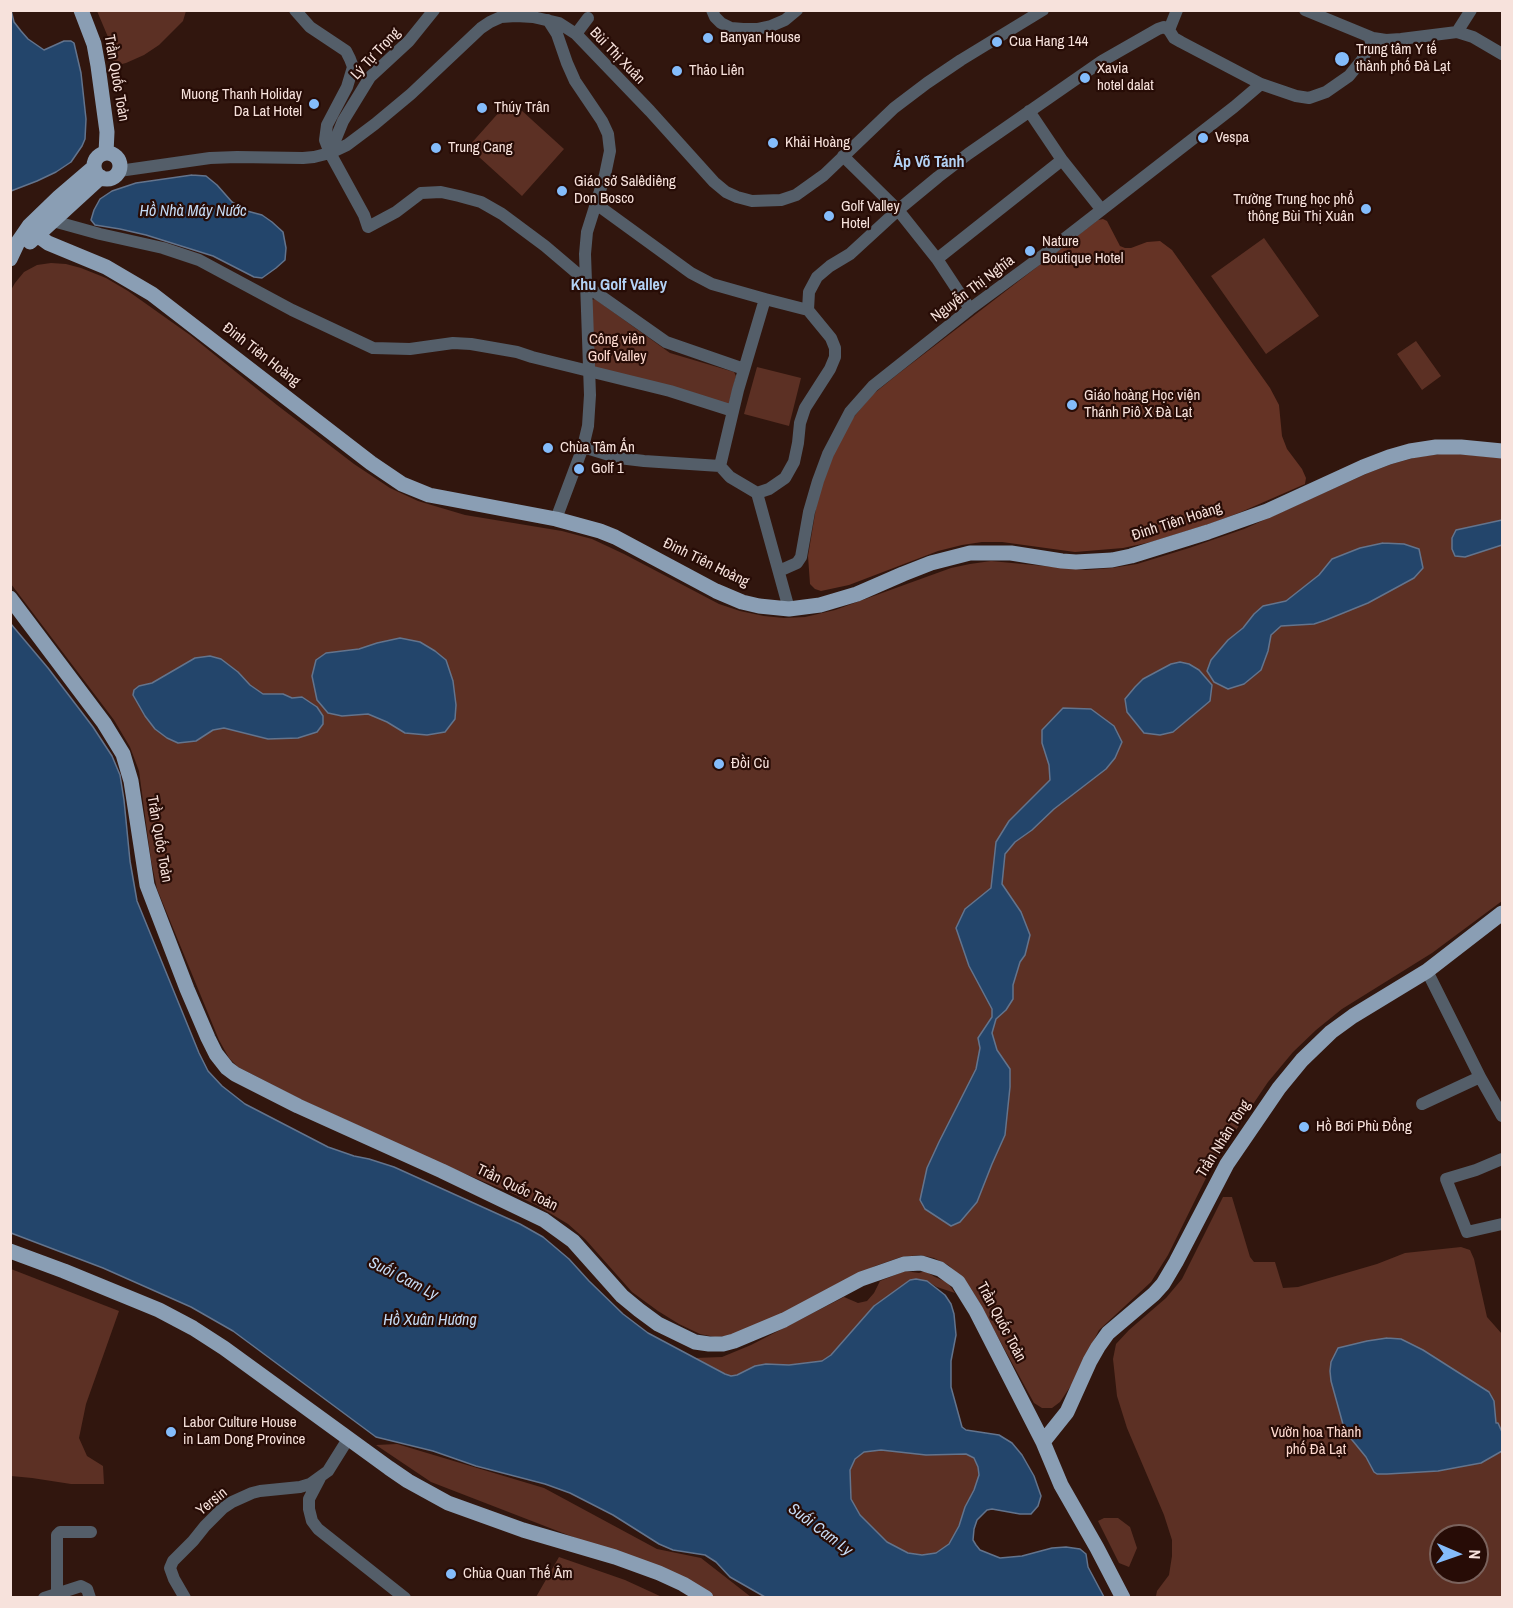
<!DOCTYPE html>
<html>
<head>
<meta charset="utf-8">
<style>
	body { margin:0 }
	#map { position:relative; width:1513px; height:1608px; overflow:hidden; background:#31160e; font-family:"Archivo Narrow",sans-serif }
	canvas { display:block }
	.frame { position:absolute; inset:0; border:12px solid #f7e2dc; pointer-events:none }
	.north { position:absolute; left:1429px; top:1524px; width:60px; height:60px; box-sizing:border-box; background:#270c06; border:2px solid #7a625c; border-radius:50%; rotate:92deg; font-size:16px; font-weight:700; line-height:24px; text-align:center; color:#f7e2dc }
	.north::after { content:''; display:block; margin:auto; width:21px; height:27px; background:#84bcfb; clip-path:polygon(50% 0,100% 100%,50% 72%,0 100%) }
</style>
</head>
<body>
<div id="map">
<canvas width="1513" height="1608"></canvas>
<div class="frame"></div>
<div class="north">N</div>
</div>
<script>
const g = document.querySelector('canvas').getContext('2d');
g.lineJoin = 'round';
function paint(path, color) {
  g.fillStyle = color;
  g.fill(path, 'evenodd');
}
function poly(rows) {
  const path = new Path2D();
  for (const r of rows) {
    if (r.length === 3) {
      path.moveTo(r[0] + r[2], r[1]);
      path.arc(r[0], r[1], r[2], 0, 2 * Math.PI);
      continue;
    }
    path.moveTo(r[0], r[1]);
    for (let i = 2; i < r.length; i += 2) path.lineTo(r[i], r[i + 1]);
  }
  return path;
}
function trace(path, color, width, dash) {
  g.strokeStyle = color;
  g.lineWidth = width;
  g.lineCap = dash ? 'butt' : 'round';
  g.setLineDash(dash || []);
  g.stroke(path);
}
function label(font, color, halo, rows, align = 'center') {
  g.font = font + ' "Archivo Narrow",sans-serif';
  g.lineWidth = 4.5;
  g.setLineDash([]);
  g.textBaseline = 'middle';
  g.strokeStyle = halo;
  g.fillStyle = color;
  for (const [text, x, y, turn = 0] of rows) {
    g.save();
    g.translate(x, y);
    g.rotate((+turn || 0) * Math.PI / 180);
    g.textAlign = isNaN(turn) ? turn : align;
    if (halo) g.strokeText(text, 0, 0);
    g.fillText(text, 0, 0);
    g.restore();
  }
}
const green = poly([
	[186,11,183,21,159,45,144,55,126,63,114,66,108,37,97,11],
	[510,100,564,149,522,196,468,147],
	[1264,238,1319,316,1266,354,1211,276],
	[51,263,66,264,81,268,106,278,128,291,190,335,277,405,354,464,390,488,418,501,465,515,562,531,592,539,624,554,719,604,740,611,764,616,784,618,805,617,835,610,951,568,970,564,991,561,1086,570,1112,568,1137,564,1189,548,1244,529,1368,473,1392,464,1417,457,1448,453,1502,458,1502,901,1432,953,1342,1009,1316,1030,1293,1052,1268,1082,1247,1113,1208,1174,1168,1255,1151,1282,1099,1330,1072,1384,1060,1402,1052,1408,1042,1408,1034,1403,977,1299,965,1280,948,1265,934,1258,920,1255,901,1257,875,1266,763,1323,730,1336,715,1337,700,1334,679,1324,658,1311,632,1292,585,1239,568,1224,538,1206,509,1192,451,1168,302,1100,238,1067,229,1058,219,1040,157,889,151,860,139,771,130,747,114,720,11,584,11,290,15,283,24,272,37,265],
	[595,299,670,353,734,372,736,376,729,404,594,369,592,300],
	[1416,341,1441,376,1422,390,1397,354],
	[757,367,801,378,789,426,744,414],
	[1223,1197,1232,1197,1250,1257,1254,1262,1275,1262,1283,1288,1298,1287,1377,1264,1405,1253,1461,1247,1470,1250,1474,1259,1487,1317,1502,1334,1502,1597,1156,1596,1157,1591,1169,1575,1172,1556,1172,1540,1164,1515,1127,1428,1117,1396,1113,1359,1116,1344,1129,1330,1166,1298,1182,1279],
	[1441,1536,1477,1536,1477,1572,1441,1572],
	[11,1269,119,1311,86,1404,79,1438,87,1456,103,1466,104,1484,71,1484,32,1478,11,1476],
	[905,1271,919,1273,925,1271,935,1277,947,1282,955,1293,937,1287,927,1281,910,1280,874,1306,831,1355,822,1361,789,1365,766,1364,744,1371,737,1375,731,1377,695,1358,722,1357,751,1345,844,1297,858,1303,867,1301,874,1293,880,1281],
	[397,1444,544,1488,657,1549,701,1558,751,1597,705,1597,661,1571,431,1482,376,1445],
	[881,1450,926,1455,966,1454,974,1458,978,1467,979,1475,974,1490,965,1507,959,1526,949,1545,935,1553,922,1555,908,1553,887,1542,860,1515,851,1499,850,1470,855,1459,864,1452],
	[1104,1518,1118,1518,1130,1527,1137,1548,1129,1567,1119,1563,1098,1521],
	[559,1557,625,1580,662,1597,536,1597]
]);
const forest = poly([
	[1103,219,1107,221,1120,246,1125,248,1131,248,1147,242,1160,241,1172,250,1270,388,1279,405,1282,436,1287,449,1302,469,1306,478,1305,484,1241,512,1212,523,1151,542,1123,548,1075,552,1002,542,982,542,962,545,938,551,849,585,821,591,815,589,810,584,808,556,817,502,826,473,837,446,853,418,872,395,898,374,1098,220]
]);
const water = poly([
	[11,10,14,22,21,31,28,39,44,50,64,41,71,41,74,43,81,73,86,119,85,139,82,146,71,162,56,172,37,181,11,191,11,10],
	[192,175,206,176,217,185,232,202,247,211,262,215,272,222,283,232,286,248,285,260,276,268,262,278,254,277,213,256,146,235,120,229,95,225,91,220,94,210,100,199,112,191,136,183,192,175],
	[1502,520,1502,545,1465,557,1455,556,1452,549,1452,538,1456,530,1502,520],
	[1383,543,1404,544,1419,549,1423,568,1414,578,1368,603,1326,620,1314,624,1281,626,1271,635,1268,651,1261,670,1244,684,1228,689,1214,682,1207,671,1211,660,1228,640,1243,628,1254,614,1263,606,1286,601,1319,575,1332,559,1360,548,1383,543],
	[11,624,48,668,93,727,112,756,120,775,124,800,130,861,137,901,199,1053,208,1071,222,1086,245,1104,328,1147,354,1156,369,1159,394,1167,520,1224,543,1237,569,1259,589,1281,623,1314,648,1333,725,1374,731,1376,737,1375,755,1366,766,1364,789,1365,822,1361,831,1355,874,1306,910,1280,916,1279,927,1281,945,1295,951,1304,954,1314,956,1335,951,1361,951,1387,962,1427,966,1430,999,1435,1012,1443,1022,1455,1034,1476,1041,1496,1038,1506,1031,1514,1020,1514,992,1509,987,1510,977,1520,974,1529,973,1540,976,1545,980,1550,1000,1558,1022,1556,1052,1548,1066,1547,1080,1549,1086,1554,1088,1567,1104,1597,765,1597,730,1577,716,1562,705,1555,673,1550,659,1544,613,1515,570,1493,545,1484,476,1466,433,1451,376,1437,233,1331,191,1307,103,1268,11,1233,11,624],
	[881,1450,926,1455,966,1454,974,1458,978,1467,979,1475,974,1490,965,1507,959,1526,949,1544,936,1553,922,1555,908,1553,887,1542,860,1515,851,1499,850,1470,855,1459,864,1452,881,1450],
	[400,638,420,642,435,651,446,660,453,681,456,705,455,719,445,732,427,735,405,733,387,722,368,714,342,716,328,713,317,700,312,676,316,660,326,653,359,649,377,643,400,638],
	[210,656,221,659,238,672,250,685,263,694,283,694,292,698,302,697,317,707,323,716,323,724,317,732,298,738,268,739,224,728,213,730,196,741,178,743,167,738,155,729,145,716,133,695,134,690,139,686,152,683,195,658,210,656],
	[1180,662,1189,664,1199,670,1212,685,1210,701,1173,732,1160,735,1144,733,1127,712,1125,699,1135,687,1143,679,1171,664,1180,662],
	[1063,708,1091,709,1114,726,1122,742,1115,758,1106,769,1054,809,1032,830,1015,842,1005,854,1002,884,1021,912,1030,935,1025,955,1020,962,1013,985,1013,999,1006,1010,996,1019,992,1033,997,1050,1010,1069,1010,1087,1005,1135,992,1164,977,1202,960,1222,951,1226,925,1209,920,1200,927,1168,939,1142,976,1069,980,1048,978,1038,992,1017,992,1009,969,966,956,928,965,909,991,888,996,842,1009,821,1050,780,1049,765,1042,743,1042,730,1063,708],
	[1387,1338,1401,1339,1423,1350,1489,1392,1494,1401,1496,1423,1498,1423,1502,1432,1502,1451,1481,1463,1438,1471,1387,1474,1377,1474,1374,1472,1366,1457,1348,1435,1344,1428,1331,1381,1330,1371,1331,1362,1338,1348,1367,1341,1387,1338]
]);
const minor = poly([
	[295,10,310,27,346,51,350,59,353,67,347,87,327,125,325,140,330,153,364,215,368,227,396,212,421,193,441,192,459,196,481,202,502,214,545,246,585,280],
	[712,10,715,17,721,23,731,28,743,29,757,29,771,26,785,20,797,10],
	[1305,10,1373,38,1386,40,1401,39,1457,32,1473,37,1502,54],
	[548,20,557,34,567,63,575,81,602,121,608,134,610,151,605,175,587,232,585,254,590,395,588,426,583,447,556,519],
	[1169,30,1177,10],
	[1457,32,1471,10],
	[576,34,588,18],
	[1029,111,1062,160,1101,209],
	[330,153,343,121,370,77,409,41,434,10],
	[843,156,898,210,937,259,970,309],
	[119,171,210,158,237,157,303,158,314,157,330,153,347,145,375,124,411,94,481,28,490,22,501,17,516,16,533,17,559,23,576,34,650,111,714,182,726,192,737,197,752,201,781,200,796,195,824,175,894,108,927,83,961,60,1043,10],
	[596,204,691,273,712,284,765,299],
	[53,221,100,234,163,248,199,260,292,310,373,348,410,349,453,343,471,344,517,352,532,357,670,391,733,411],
	[937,259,1062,160],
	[585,285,666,342,744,369],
	[583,447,619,458,644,461,720,466],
	[757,493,730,477,720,466,738,390,765,299,808,310],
	[779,571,797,563,801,557,809,512,818,481,828,454,850,412,873,386,970,309,1046,253,1234,107,1261,84],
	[789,609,757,493,769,489,785,478,794,462,798,443,800,423,805,408,830,369,835,357,835,348,831,338,808,310,809,292,817,277,830,266,850,254,898,210,938,177,968,154,1102,61,1158,29,1164,27,1169,30,1174,38,1181,42,1261,84,1296,96,1309,98,1326,92,1349,76,1362,60,1373,38],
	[1427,971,1480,1077,1502,1116],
	[1422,1104,1480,1077],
	[1502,1159,1476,1170,1446,1179,1467,1232,1502,1224],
	[320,1478,309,1499,309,1509,312,1521,318,1529,405,1598],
	[57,1594,57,1535,60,1532,91,1532],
	[44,1598,81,1586,87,1589,90,1598],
	[185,1598,174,1579,170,1568,173,1561,193,1541,205,1526,223,1508,232,1502,252,1493,260,1491,300,1487,310,1484,328,1471,348,1439]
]);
const major = poly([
	[81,10,94,44,98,66,107,132,106,153],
	[107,166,13],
	[29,226,37,235,48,243,106,267,152,294,371,463,402,484,429,495,556,519,600,531,615,537,716,591,742,602,759,606,789,609,820,605,857,594,903,574,931,563,970,553,1011,553,1062,561,1076,562,1112,560,1131,556,1208,532,1267,511,1363,467,1389,457,1410,451,1436,447,1461,447,1502,451],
	[30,242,101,177],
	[10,259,18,242,29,226,59,197,94,167],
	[10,598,104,723,123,754,131,781,147,885,187,989,208,1038,216,1054,227,1068,235,1074,298,1106,442,1171,544,1220,573,1241,622,1296,639,1310,658,1324,695,1342,709,1344,723,1344,734,1341,784,1320,861,1279,904,1264,921,1263,940,1269,958,1282,976,1311,1043,1442,1061,1485,1097,1548,1123,1598],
	[10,1251,64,1271,159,1310,193,1328,224,1348,389,1468,408,1481,448,1503,523,1530,615,1557,659,1573,683,1584,706,1598],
	[1043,1442,1067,1412,1090,1361,1098,1347,1108,1333,1154,1294,1163,1284,1176,1262,1227,1164,1279,1088,1302,1060,1331,1032,1353,1016,1427,971,1502,913]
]);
const markers = [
	[708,38,6,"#84bcfb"],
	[997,42,6,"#84bcfb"],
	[1342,59,8,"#84bcfb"],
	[677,71,6,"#84bcfb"],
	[1085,78,6,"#84bcfb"],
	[314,104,6,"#84bcfb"],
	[482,108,6,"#84bcfb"],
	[1203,138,6,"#84bcfb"],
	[773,143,6,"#84bcfb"],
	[436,148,6,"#84bcfb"],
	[562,191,6,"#84bcfb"],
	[1366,209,6,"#84bcfb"],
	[829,216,6,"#84bcfb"],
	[1030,251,6,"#84bcfb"],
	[1072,405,6,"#84bcfb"],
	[548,448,6,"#84bcfb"],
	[579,469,6,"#84bcfb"],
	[719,764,6,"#84bcfb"],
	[1304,1127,6,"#84bcfb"],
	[171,1432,6,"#84bcfb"],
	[451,1574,6,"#84bcfb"]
];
const poiNames = [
	["Banyan House",720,38],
	["Cua Hang 144",1009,42],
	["Trung tâm Y tế",1356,50],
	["thành phố Đà Lạt",1356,67],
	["Xavia",1097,69],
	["hotel dalat",1097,86],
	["Thảo Liên",689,71],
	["Muong Thanh Holiday",302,95,"right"],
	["Da Lat Hotel",302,112,"right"],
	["Thúy Trân",494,108],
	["Vespa",1215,138],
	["Khải Hoàng",785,143],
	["Trung Cang",448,148],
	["Giáo sở Salêdiêng",574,182],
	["Don Bosco",574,199],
	["Trường Trung học phổ",1354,200,"right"],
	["thông Bùi Thị Xuân",1354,217,"right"],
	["Golf Valley",841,207],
	["Hotel",841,224],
	["Nature",1042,242],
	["Boutique Hotel",1042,259],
	["Giáo hoàng Học viện",1084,396],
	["Thánh Piô X Đà Lạt",1084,413],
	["Chùa Tâm Ấn",560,448],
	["Golf 1",591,469],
	["Đồi Cù",731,764],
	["Hồ Bơi Phù Đổng",1316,1127],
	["Labor Culture House",183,1423],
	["in Lam Dong Province",183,1440],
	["Chùa Quan Thế Âm",463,1574]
];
const streetNames = [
	["Lý Tự Trọng",376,54,-47],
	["Bùi Thị Xuân",617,56,46],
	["Trần Quốc Toản",116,78,80],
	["Nguyễn Thị Nghĩa",973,289,-37],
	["Đinh Tiên Hoàng",261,355,38],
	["Đinh Tiên Hoàng",1177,522,-18],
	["Đinh Tiên Hoàng",706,563,26],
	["Trần Quốc Toản",159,839,80],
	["Trần Nhân Tông",1224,1139,-58],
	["Trần Quốc Toản",517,1188,26],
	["Trần Quốc Toản",1001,1322,62],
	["Yersin",212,1502,-39]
];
const parkNames = [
	["Công viên",617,340],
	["Golf Valley",617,357],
	["Vườn hoa Thành",1316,1433],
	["phố Đà Lạt",1316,1450]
];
const neighbourhoodNames = [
	["Ấp Võ Tánh",929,163],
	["Khu Golf Valley",619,286]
];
const waterNames = [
	["Hồ Nhà Máy Nước",193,212],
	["Suối Cam Ly",403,1279,27],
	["Hồ Xuân Hương",430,1321],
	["Suối Cam Ly",820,1530,37]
];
paint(green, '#5c3024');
paint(forest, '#653325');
paint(water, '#23456b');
trace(water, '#63748d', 1.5);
trace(minor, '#545e69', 12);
trace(major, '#8a9eb4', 15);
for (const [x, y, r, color] of markers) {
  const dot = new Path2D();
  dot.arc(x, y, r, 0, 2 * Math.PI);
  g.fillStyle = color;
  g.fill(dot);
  trace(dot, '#270c06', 2);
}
label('15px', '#f7e2dc', '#270c06', poiNames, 'left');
label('15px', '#f7e2dc', '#270c06', streetNames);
label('15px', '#fedad0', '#270c06', parkNames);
label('bold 16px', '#b3d2f5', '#270c06', neighbourhoodNames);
label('italic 16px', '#c6dcf6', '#270c06', waterNames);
</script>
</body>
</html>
